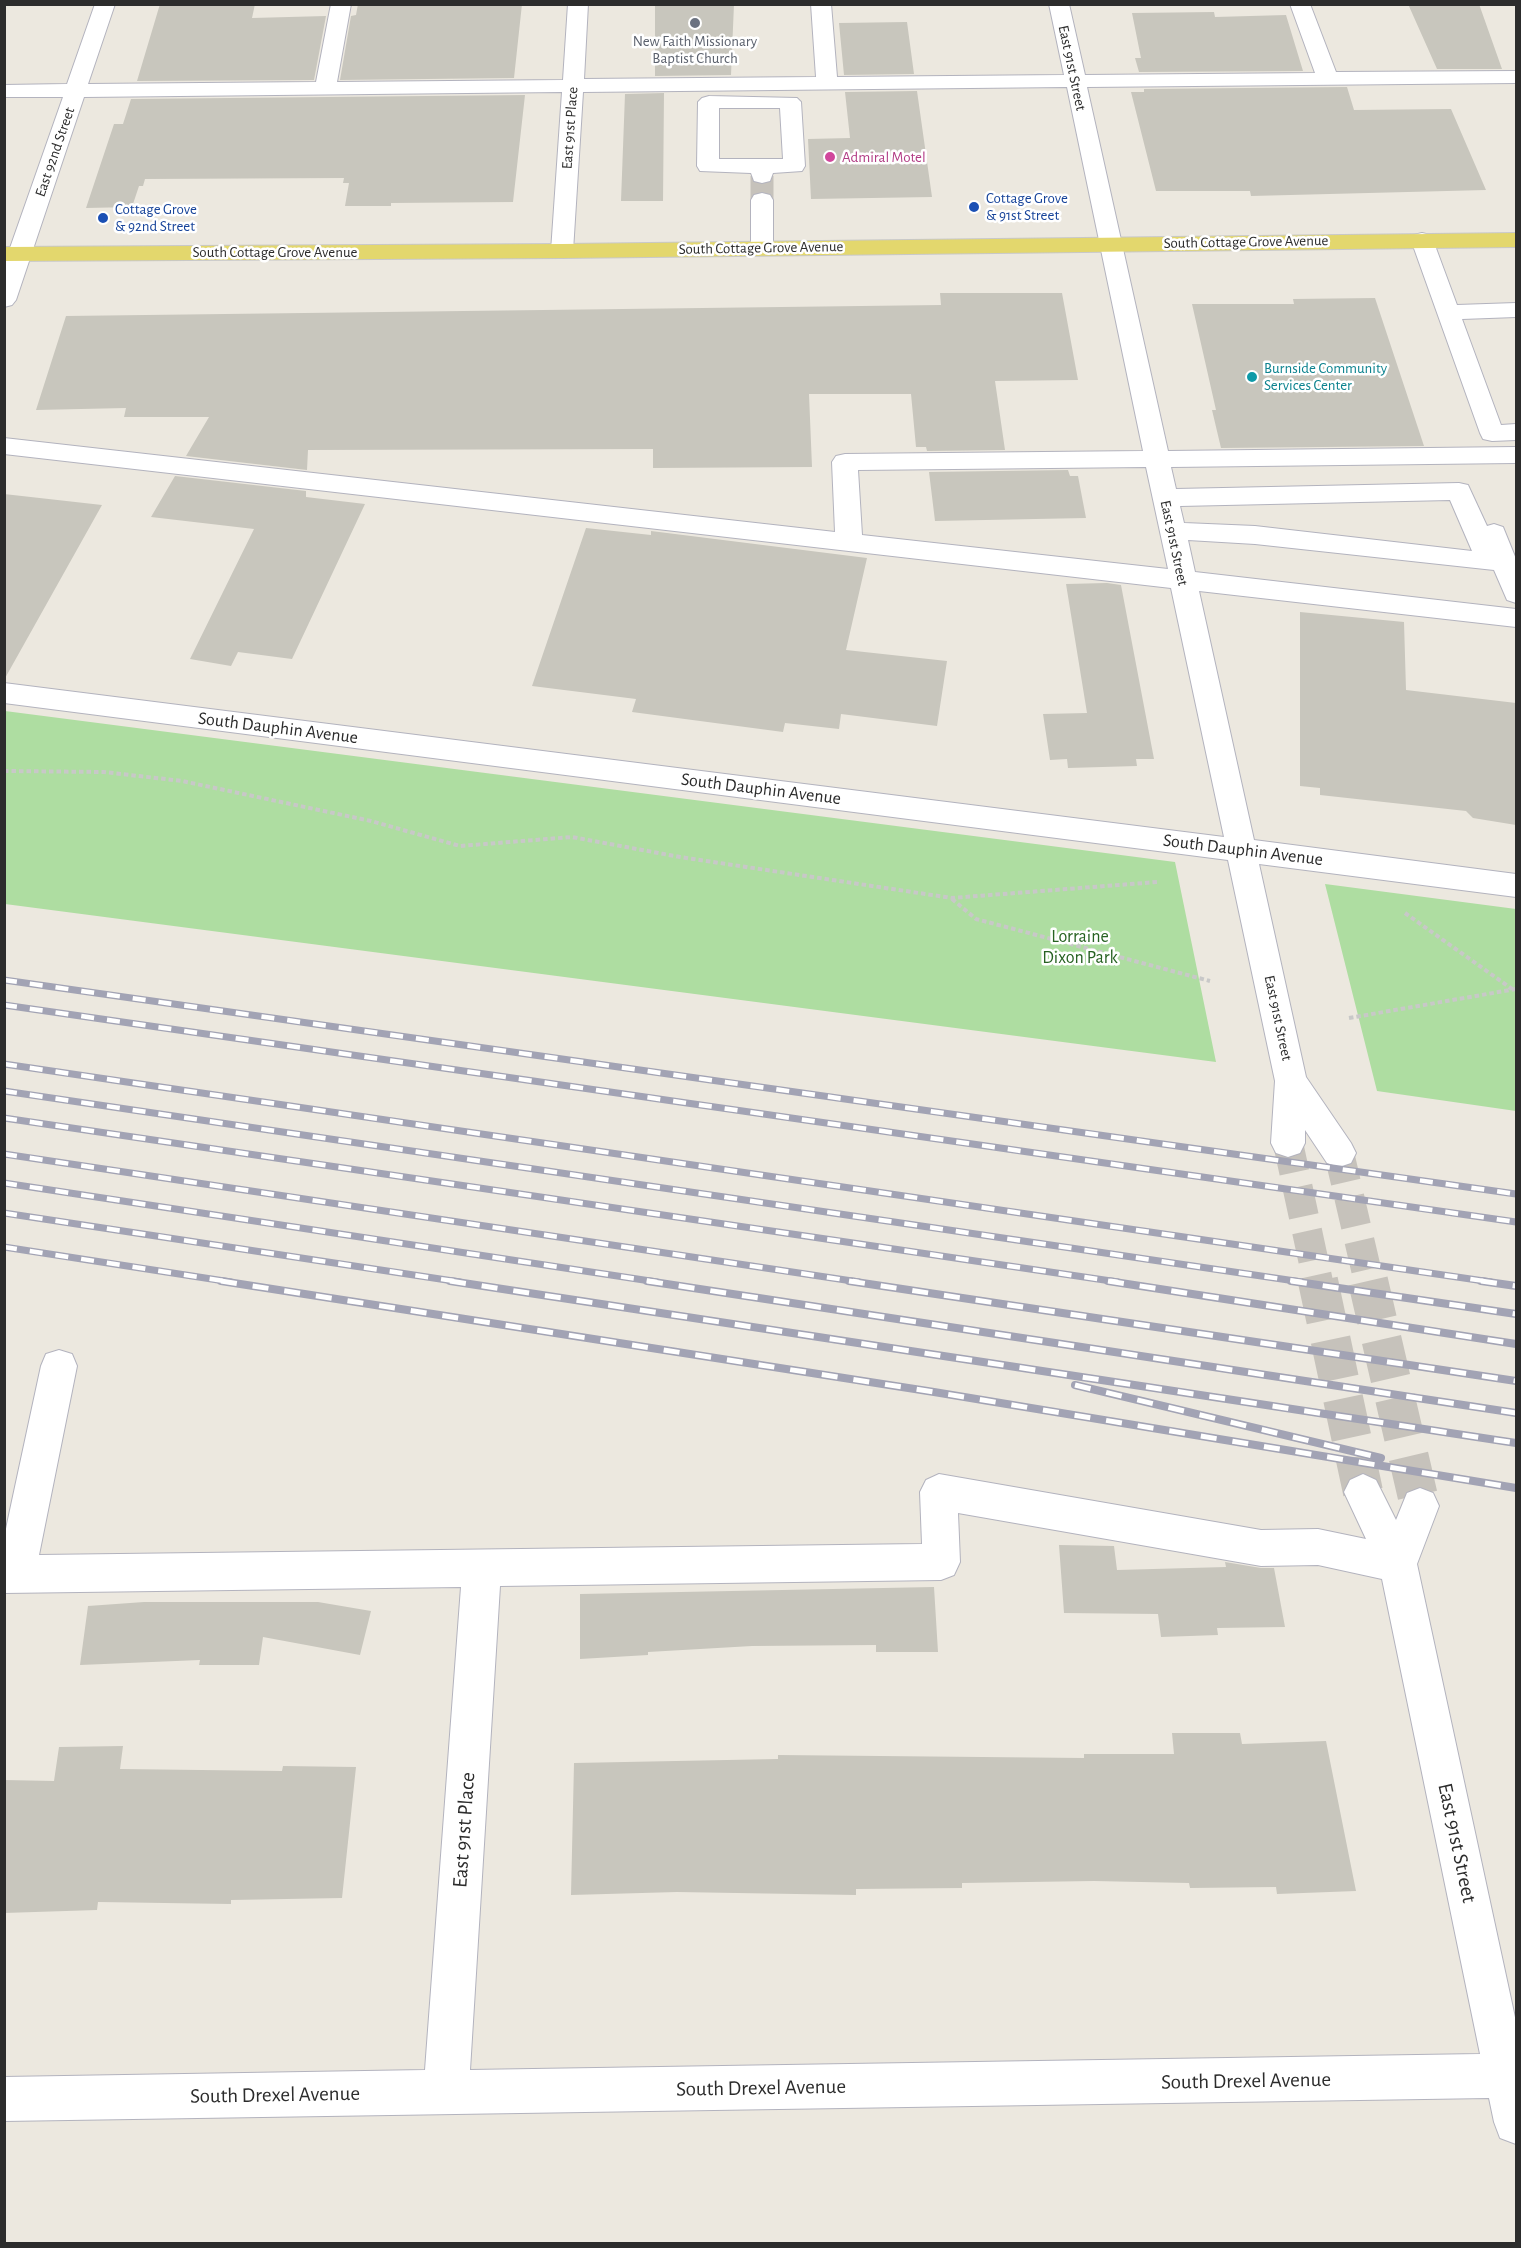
<!DOCTYPE html>
<html>
<head>
<meta charset="utf-8">
<style>
	body { margin:0 }
	#map { position:relative; width:1521px; height:2248px; overflow:hidden; background:#ece8df; font-family:"Alegreya Sans",sans-serif }
	canvas { display:block }
	.frame { position:absolute; inset:0; border:6px solid #2c2c2c; pointer-events:none }
</style>
</head>
<body>
<div id="map">
<canvas width="1521" height="2248"></canvas>
<div class="frame"></div>
</div>
<script>
const g = document.querySelector('canvas').getContext('2d');
g.lineJoin = 'round';
function paint(path, color) {
  g.fillStyle = color;
  g.fill(path, 'evenodd');
}
function poly(rows) {
  const path = new Path2D();
  for (const r of rows) {
    path.moveTo(r[0], r[1]);
    for (let i = 2; i < r.length; i += 2) path.lineTo(r[i], r[i + 1]);
  }
  return path;
}
function trace(path, color, width, dash) {
  g.strokeStyle = color;
  g.lineWidth = width;
  g.lineCap = dash ? 'butt' : 'round';
  g.setLineDash(dash || []);
  g.stroke(path);
}
function label(font, color, halo, rows, align = 'center') {
  g.font = font + ' "Alegreya Sans",sans-serif';
  g.lineWidth = 5;
  g.setLineDash([]);
  g.textBaseline = 'middle';
  g.strokeStyle = halo;
  g.fillStyle = color;
  for (const [text, x, y, turn = 0] of rows) {
    g.save();
    g.translate(x, y);
    g.rotate((+turn || 0) * Math.PI / 180);
    g.textAlign = isNaN(turn) ? turn : align;
    if (halo) g.strokeText(text, 0, 0);
    g.fillText(text, 0, 0);
    g.restore();
  }
}
const green = poly([
	[5,711,1175,862,1216,1062,5,904],
	[1325,884,1516,909,1516,1111,1377,1091]
]);
const building = poly([
	[160,4,255,4,252,18,326,16,314,80,137,81],
	[358,4,522,4,514,78,340,80,351,16,356,15],
	[655,4,734,4,731,75,655,76],
	[1408,4,1479,4,1502,69,1437,69],
	[1214,12,1215,17,1286,15,1303,71,1139,72,1135,58,1141,58,1132,13],
	[907,22,914,74,844,75,839,23],
	[1347,87,1354,110,1451,109,1486,190,1251,196,1250,191,1156,191,1131,92,1144,92,1144,89],
	[917,91,932,197,811,199,808,139,850,138,845,92],
	[664,93,663,201,621,201,625,94],
	[525,95,513,202,391,203,391,206,345,206,349,183,343,183,344,178,145,179,143,186,139,186,132,207,86,208,114,124,123,124,131,99],
	[940,293,1062,293,1078,380,995,381,1005,450,927,451,926,447,916,447,911,394,809,394,812,467,653,468,653,449,308,450,307,470,186,456,209,417,124,417,126,408,36,410,66,316,941,305],
	[1375,298,1424,446,1221,448,1212,410,1216,410,1192,304,1294,304,1293,299],
	[1068,470,1070,476,1078,476,1086,518,935,521,929,472],
	[175,476,306,491,306,497,365,504,292,659,238,652,231,666,190,659,254,529,151,517],
	[4,494,102,505,4,680],
	[586,528,651,535,651,531,867,558,846,650,947,661,937,726,841,714,839,729,785,723,783,732,632,712,636,699,532,686],
	[1107,583,1121,585,1154,759,1136,759,1137,766,1068,768,1067,759,1050,760,1043,714,1087,713,1066,584],
	[1300,612,1404,622,1406,690,1516,703,1516,825,1473,818,1466,811,1320,795,1320,788,1300,786],
	[1059,1545,1114,1546,1117,1570,1226,1567,1225,1562,1261,1568,1274,1568,1285,1627,1217,1628,1218,1635,1161,1637,1158,1614,1064,1613],
	[934,1587,938,1652,876,1652,876,1645,752,1646,648,1652,648,1655,580,1659,580,1594],
	[144,1602,318,1602,371,1611,360,1655,263,1637,259,1665,199,1665,200,1660,80,1665,88,1606],
	[1172,1733,1240,1733,1242,1744,1326,1741,1356,1891,1277,1894,1276,1887,1190,1888,1189,1883,1094,1881,962,1883,962,1888,856,1889,856,1895,677,1892,571,1895,574,1763,778,1759,778,1755,1084,1758,1084,1754,1174,1754],
	[123,1746,120,1769,282,1771,283,1766,356,1767,342,1898,231,1900,231,1904,98,1902,97,1910,4,1913,4,1780,54,1781,59,1747]
]);
const minorTunnelFar2 = poly([
	[762,176,762,200]
]);
const minorTunnelFar1 = poly([
	[1288,1143,1318,1282],
	[1339,1153,1369,1282]
]);
const minorTunnel = poly([
	[1318,1281,1363,1492],
	[1368,1281,1420,1506]
]);
const path = poly([
	[4,771,104,772,182,781,371,821,460,846,572,837,680,857,952,898,1157,882],
	[952,899,976,919,1210,981],
	[1405,913,1512,989],
	[1349,1018,1516,989]
]);
const minor = poly([
	[95,4,115,4,88,84,316,82,331,4,351,4,337,82,563,80,568,4,588,4,584,79,816,77,811,4,831,4,837,77,1064,75,1049,4,1069,4,1085,75,1315,73,1290,4,1310,4,1336,72,1516,71,1516,83,1087,87,1168,451,1516,447,1516,463,1171,467,1176,489,1459,483,1468,485,1487,526,1494,524,1503,527,1516,559,1516,603,1507,600,1494,570,1255,544,1188,540,1195,572,1516,609,1516,627,1199,591,1254,840,1516,874,1516,897,1259,864,1306,1077,1351,1143,1356,1153,1351,1163,1339,1167,1327,1163,1305,1130,1305,1143,1300,1153,1288,1157,1276,1153,1271,1143,1275,1081,1228,860,4,703,4,683,1224,837,1171,588,4,454,4,438,835,532,832,462,836,456,845,454,1143,451,1067,87,583,92,573,251,570,256,562,258,554,256,551,251,562,92,84,97,16,300,12,305,4,307,4,265,63,97,4,97,4,85,67,84,95,4],
	[1146,467,1168,569,862,535,858,470,1146,467],
	[1450,500,1472,551,1255,526,1184,523,1180,506,1450,500],
	[709,96,797,98,801,102,805,166,802,171,773,173,770,181,762,183,754,181,751,173,700,171,697,166,698,102,702,98,709,96],
	[719,108,780,108,783,159,719,159,719,108],
	[762,193,770,195,773,200,773,248,770,253,762,255,754,253,751,248,751,200,754,195,762,193],
	[1422,233,1430,235,1433,240,1457,305,1516,303,1516,317,1462,319,1501,425,1516,424,1516,440,1492,441,1483,439,1480,433,1411,240,1414,235,1422,233],
	[59,1350,72,1354,77,1366,39,1555,922,1544,920,1492,926,1480,939,1474,1261,1530,1318,1529,1366,1539,1344,1492,1350,1480,1363,1474,1376,1480,1396,1520,1407,1493,1420,1488,1433,1493,1439,1506,1417,1564,1516,2022,1516,2144,1500,2138,1494,2122,1489,2098,4,2121,4,2077,425,2070,461,1587,4,1593,4,1538,41,1366,46,1354,59,1350],
	[958,1513,1261,1566,1318,1565,1382,1579,1480,2054,470,2070,500,1586,941,1580,954,1575,960,1562,958,1513]
]);
const major = poly([
	[1516,233,1516,247,562,258,4,261,4,247,562,244,1516,233]
]);
const railFar1 = poly([
	[4,980,1516,1194],
	[4,1005,1516,1222],
	[4,1064,1491,1282],
	[4,1091,1302,1282],
	[4,1118,1118,1282],
	[4,1154,859,1282],
	[4,1183,657,1282],
	[4,1213,460,1282],
	[4,1247,231,1282]
]);
const rail = poly([
	[221,1281,934,1392,1516,1488],
	[450,1281,1516,1443],
	[647,1281,1516,1413],
	[849,1281,1516,1381],
	[1108,1281,1516,1344],
	[1291,1281,1516,1314],
	[1481,1281,1516,1286],
	[1075,1385,1381,1458]
]);
const markers = [
	[695,23,6,"#6b7280"],
	[830,157,6,"#d1479c"],
	[974,207,6,"#1a4fb4"],
	[103,218,6,"#1a4fb4"],
	[1252,377,6,"#0f9aa8"]
];
const farWorshipnames = [
	["New Faith Missionary",695,41],
	["Baptist Church",695,58]
];
const farStreetnames = [
	["East 91st Street",1072,68,78],
	["East 91st Place",570,128,-86],
	["East 92nd Street",55,152,-71],
	["South Cottage Grove Avenue",1246,242,-1],
	["South Cottage Grove Avenue",761,248,-1],
	["South Cottage Grove Avenue",275,252],
	["East 91st Street",1174,543,78],
	["East 91st Street",1278,1018,78]
];
const farHotelnames = [
	["Admiral Motel",842,157]
];
const farTransitnames = [
	["Cottage Grove",986,198],
	["& 91st Street",986,215],
	["Cottage Grove",115,209],
	["& 92nd Street",115,226]
];
const farCulturenames = [
	["Burnside Community",1264,368],
	["Services Center",1264,385]
];
const streetNames = [
	["South Dauphin Avenue",278,728,7],
	["South Dauphin Avenue",761,789,7],
	["South Dauphin Avenue",1243,850,7]
];
const parkNames = [
	["Lorraine",1080,937],
	["Dixon Park",1080,958]
];
const nearStreetnames = [
	["East 91st Place",464,1830,-86],
	["East 91st Street",1457,1843,78],
	["South Drexel Avenue",1246,2081,-1],
	["South Drexel Avenue",761,2088,-1],
	["South Drexel Avenue",275,2095,-1]
];
paint(green, '#aedda1');
paint(building, '#c8c6bd');
trace(minorTunnelFar2, '#c6c2bb', 23, [23, 11]);
trace(minorTunnelFar1, '#c6c2bb', 30, [30, 15]);
trace(minorTunnel, '#c6c2bb', 40, [40, 20]);
trace(minor, '#b3b3be', 2);
trace(major, '#c8c8c8', 2);
trace(path, '#c8c8c8', 4, [4.5, 3]);
paint(minor, '#fff');
paint(major, '#e3d76d');
trace(railFar1, '#a2a3b4', 7);
trace(rail, '#a2a3b4', 8);
trace(railFar1, '#fff', 4.5, [13]);
trace(rail, '#fff', 5, [16]);
for (const [x, y, r, color] of markers) {
  const dot = new Path2D();
  dot.arc(x, y, r, 0, 2 * Math.PI);
  g.fillStyle = color;
  g.fill(dot);
  trace(dot, '#fff', 2);
}
label('15px', '#5b616d', '#fff', farWorshipnames);
label('15px', '#2c2c2c', '#fff', farStreetnames);
label('15px', '#b23c85', '#fff', farHotelnames, 'left');
label('15px', '#164399', '#fff', farTransitnames, 'left');
label('15px', '#0d838f', '#fff', farCulturenames, 'left');
label('18px', '#2c2c2c', '#fff', streetNames);
label('18px', '#276222', '#fff', parkNames);
label('21px', '#2c2c2c', '#fff', nearStreetnames);
</script>
</body>
</html>
